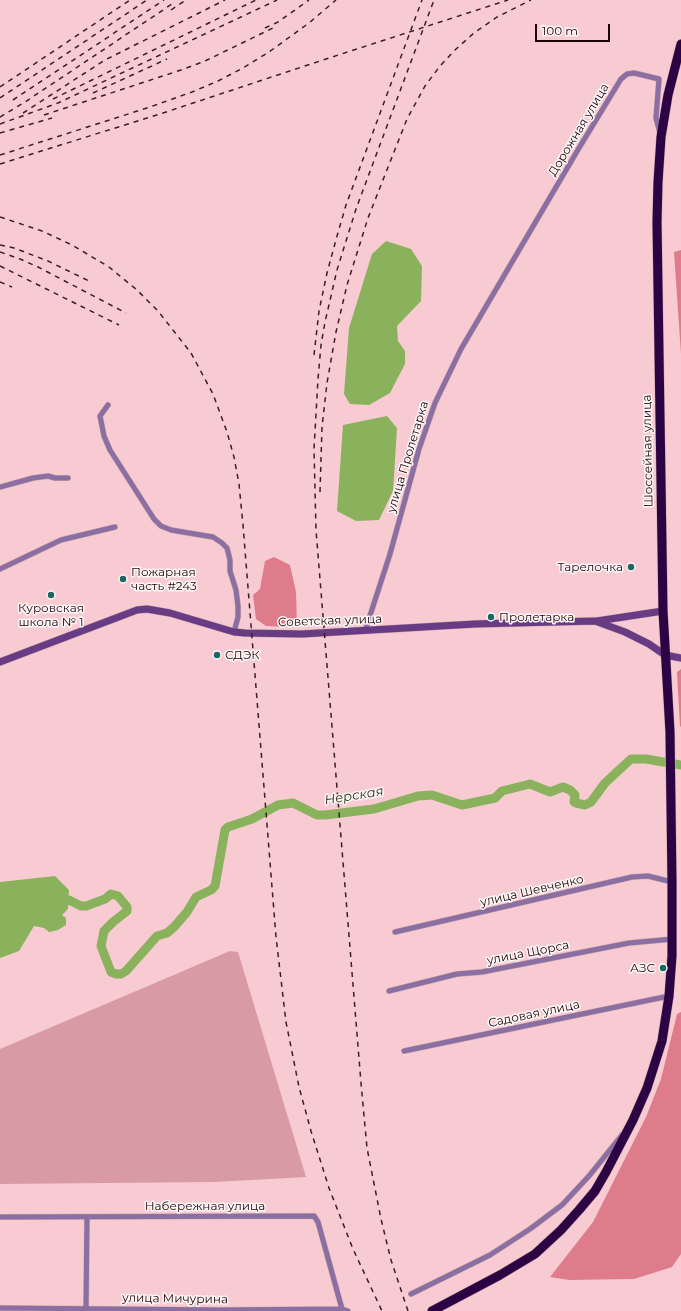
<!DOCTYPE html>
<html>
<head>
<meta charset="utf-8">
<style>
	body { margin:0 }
	#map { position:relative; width:681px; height:1311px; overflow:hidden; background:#f7cbd1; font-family:Montserrat,sans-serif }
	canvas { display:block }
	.scale { position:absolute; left:535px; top:24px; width:75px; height:18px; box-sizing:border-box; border:2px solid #1b0509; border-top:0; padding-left:5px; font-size:12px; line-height:14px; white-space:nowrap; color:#1b0509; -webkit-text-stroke:3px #fff7f8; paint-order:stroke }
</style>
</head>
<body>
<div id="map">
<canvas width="681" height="1311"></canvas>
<div class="scale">100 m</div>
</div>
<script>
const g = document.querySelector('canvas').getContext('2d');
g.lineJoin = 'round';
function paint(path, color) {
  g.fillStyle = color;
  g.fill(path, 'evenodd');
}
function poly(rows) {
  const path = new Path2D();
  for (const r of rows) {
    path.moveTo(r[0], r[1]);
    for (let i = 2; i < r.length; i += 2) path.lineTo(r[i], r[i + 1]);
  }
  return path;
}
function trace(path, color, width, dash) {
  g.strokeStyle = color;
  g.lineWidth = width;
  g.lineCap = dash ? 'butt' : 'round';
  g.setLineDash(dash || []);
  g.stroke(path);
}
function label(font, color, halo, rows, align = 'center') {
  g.font = font + ' Montserrat,sans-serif';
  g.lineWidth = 3;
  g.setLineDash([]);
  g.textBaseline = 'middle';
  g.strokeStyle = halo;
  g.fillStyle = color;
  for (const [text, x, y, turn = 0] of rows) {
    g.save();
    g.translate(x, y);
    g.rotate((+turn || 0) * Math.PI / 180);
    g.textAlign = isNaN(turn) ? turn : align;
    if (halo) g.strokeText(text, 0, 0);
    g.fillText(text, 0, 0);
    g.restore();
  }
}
const green = poly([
	[230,951,238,952,306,1177,214,1182,0,1184,0,1049]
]);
const forest = poly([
	[681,250,681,354,674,252],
	[274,557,290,565,296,592,297,625,287,627,266,626,256,619,253,595,260,589,265,561],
	[681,669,681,727,680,726,677,672],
	[681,1012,681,1254,672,1267,634,1279,569,1280,550,1277,593,1222,646,1117,661,1079,677,1014]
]);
const water = poly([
	[386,241,411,249,422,266,421,301,397,326,398,341,405,351,405,364,390,393,369,405,350,404,344,394,349,328,372,254],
	[387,416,397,428,393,491,379,520,356,521,337,511,343,425],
	[55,876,69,890,68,909,62,915,66,918,66,925,58,930,49,932,44,928,34,926,19,951,0,958,0,882]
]);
const river = poly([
	[57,904,69,900,81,906,86,906,105,899,111,894,118,896,127,907,127,911,113,922,104,931,101,946,111,972,116,974,121,974,126,971,157,936,167,933,174,927,187,912,196,897,211,890,215,886,225,830,228,827,252,819,278,805,293,803,317,815,325,815,374,809,418,796,432,795,462,805,495,798,502,791,530,784,550,792,563,787,570,790,575,795,574,802,576,803,585,805,591,802,605,783,631,759,646,759,681,765]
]);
const street = poly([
	[108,405,100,416,104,436,110,450,154,519,161,526,171,530,213,537,222,543,227,548,230,560,230,571,236,590,238,606,238,617,234,632],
	[0,487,33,478,48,476,55,478,68,478],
	[0,569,61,540,115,527],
	[365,631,390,554,419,449,435,403,461,349,579,148,621,79,627,74,634,73,659,79,656,118,660,133],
	[395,932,632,877,648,876,672,882],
	[389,991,457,974,482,972,629,943,673,939],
	[404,1051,669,996],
	[0,1217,314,1216,318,1222,342,1309],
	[411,1294,490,1255,530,1229,562,1205,589,1176,622,1135],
	[0,1308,219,1310,342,1309,348,1311],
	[86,1310,87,1217]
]);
const secondary = poly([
	[597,621,663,611],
	[0,662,137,610,147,609,170,613,234,632,245,633,302,634,475,624,595,621,625,632,649,644,665,655,681,658]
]);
const highway = poly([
	[432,1311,500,1275,535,1254,561,1230,579,1210,595,1191,606,1172,633,1120,647,1088,662,1041,669,996,672,956,672,882,670,732,663,611,657,222,658,182,661,137,668,95,681,44]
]);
const rail = poly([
	[171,10,186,0],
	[265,28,278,22,309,0],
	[0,87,130,0],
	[93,93,167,59],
	[0,98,147,0],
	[53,99,256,0],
	[13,100,164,0],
	[23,113,105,60,225,0],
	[44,115,181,70,205,61,273,28],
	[0,117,25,102,175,2],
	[0,124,58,103,277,0],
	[0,133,52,118],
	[0,155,150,107,192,92,218,81,243,68,269,52,309,23,336,0],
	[0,164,163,113,326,59,508,0],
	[0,217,42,231,72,245,109,267,137,290,158,311,191,353,213,394,227,432,234,457,239,484,243,525,276,937,286,1022,299,1087,311,1131,329,1188,353,1249,382,1311],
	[0,245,14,248,48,261,91,282],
	[0,252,20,259,38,267,126,313],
	[0,266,119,325],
	[0,282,12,287],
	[314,355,319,311,327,273,337,236,346,205,422,0],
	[320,492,322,427,327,383,336,332,347,285,368,218,407,119,425,86,440,66,455,50,474,33,497,17,531,0],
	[408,1311,391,1260,381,1219,367,1148,361,1083,316,530,314,449,318,379,321,345,325,322,337,270,356,209,434,0]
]);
const markers = [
	[631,567,4,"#1a6763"],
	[123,579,4,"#1a6763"],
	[51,595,4,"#1a6763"],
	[491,617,4,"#1a6763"],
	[217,655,4,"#1a6763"],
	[663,968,4,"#1a6763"]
];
const streetNames = [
	["Дорожная улица",579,130,-59],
	["Шоссейная улица",648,451,-91],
	["улица Пролетарка",408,457,-73],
	["Советская улица",330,621,-2],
	["улица Шевченко",532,891,-13],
	["улица Щорса",528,953,-11],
	["Садовая улица",534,1014,-12],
	["Набережная улица",205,1206],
	["улица Мичурина",175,1299,1]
];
const poiNames = [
	["Тарелочка",623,567,"right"],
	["Пожарная",131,572],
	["часть #243",131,586],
	["Куровская",51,608,"center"],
	["школа № 1",51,622,"center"],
	["Пролетарка",499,617],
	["СДЭК",225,655],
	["АЗС",655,968,"right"]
];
const waterNames = [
	["Нерская",354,796,-9]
];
paint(green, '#d99ba3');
paint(forest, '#de7c8c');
paint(water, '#8ab25d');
trace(river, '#8ab25d', 9);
trace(street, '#cfa7ad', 6);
trace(secondary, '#cfa7ad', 8);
trace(highway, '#cfa7ad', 10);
trace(street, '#8c6fa2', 5);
trace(secondary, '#683b85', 7);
trace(highway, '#2d0443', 9);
trace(rail, '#381f23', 1.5, [5, 5]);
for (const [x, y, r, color] of markers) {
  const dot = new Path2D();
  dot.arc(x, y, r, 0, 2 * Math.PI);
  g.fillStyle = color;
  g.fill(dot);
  trace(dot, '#fff7f8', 1.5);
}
label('12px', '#1b0509', '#fff7f8', streetNames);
label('12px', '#1b0509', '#fff7f8', poiNames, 'left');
label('italic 13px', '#22320f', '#fff7f8', waterNames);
</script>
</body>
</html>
